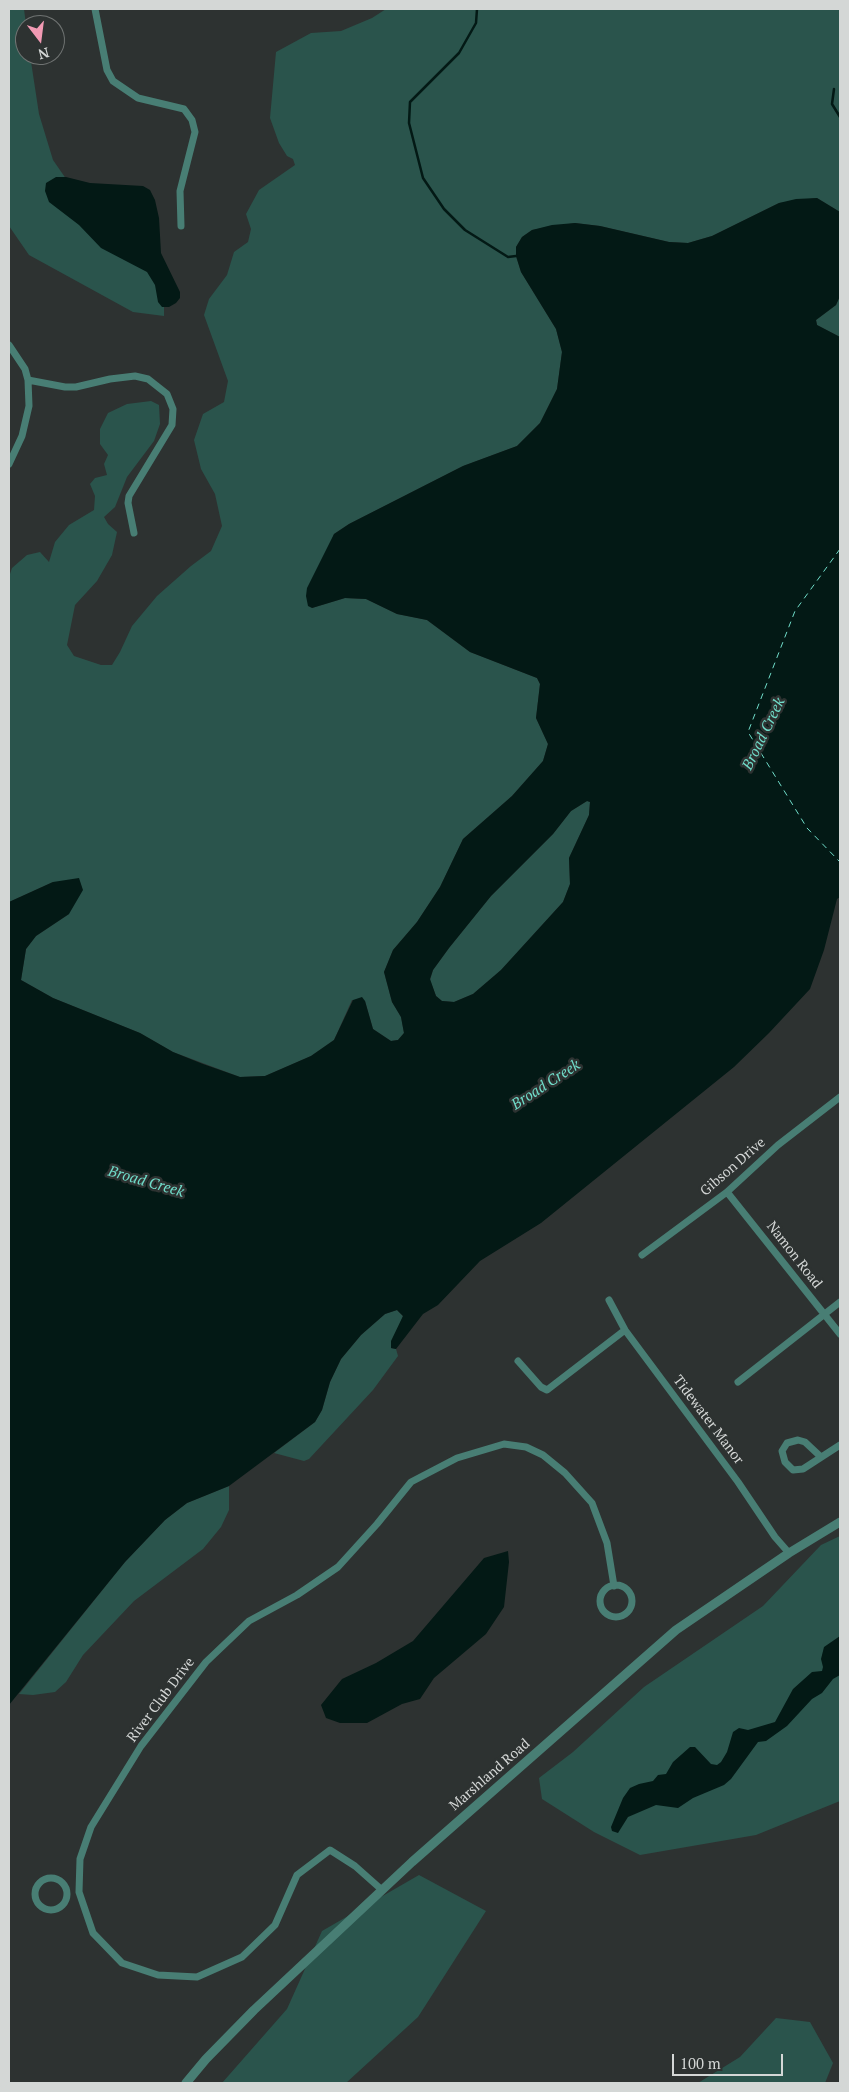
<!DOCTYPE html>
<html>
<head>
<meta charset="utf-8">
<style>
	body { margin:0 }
	#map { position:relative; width:849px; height:2092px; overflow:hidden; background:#2d3231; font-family:"PT Serif",serif }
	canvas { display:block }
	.frame { position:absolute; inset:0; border:10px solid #d4d7d6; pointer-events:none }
	.north { position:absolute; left:15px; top:15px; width:50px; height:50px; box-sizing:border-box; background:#2d3231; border:1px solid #707473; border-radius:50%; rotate:165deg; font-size:14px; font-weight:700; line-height:20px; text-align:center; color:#d4d7d6 }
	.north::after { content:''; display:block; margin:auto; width:18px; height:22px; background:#f19ab3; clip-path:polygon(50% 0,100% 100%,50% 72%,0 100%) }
	.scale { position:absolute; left:672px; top:2054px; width:111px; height:22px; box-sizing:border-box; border:2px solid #d4d7d6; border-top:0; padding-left:6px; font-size:15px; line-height:18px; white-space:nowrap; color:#d4d7d6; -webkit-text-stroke:4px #2d3231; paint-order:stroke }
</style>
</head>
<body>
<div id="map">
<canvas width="849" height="2092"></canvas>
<div class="frame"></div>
<div class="north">N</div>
<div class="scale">100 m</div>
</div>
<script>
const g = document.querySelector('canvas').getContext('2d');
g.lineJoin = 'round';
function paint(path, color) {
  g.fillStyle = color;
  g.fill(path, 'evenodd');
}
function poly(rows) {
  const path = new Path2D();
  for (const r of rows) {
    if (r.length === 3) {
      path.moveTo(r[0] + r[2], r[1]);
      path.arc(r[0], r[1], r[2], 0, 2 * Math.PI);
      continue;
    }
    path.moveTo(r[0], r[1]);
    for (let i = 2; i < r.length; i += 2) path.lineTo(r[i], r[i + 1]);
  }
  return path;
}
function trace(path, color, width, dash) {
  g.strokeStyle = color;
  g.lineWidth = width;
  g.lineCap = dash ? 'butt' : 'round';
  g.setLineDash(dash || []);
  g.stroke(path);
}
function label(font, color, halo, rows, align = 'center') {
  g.font = font + ' "PT Serif",serif';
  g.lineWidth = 5;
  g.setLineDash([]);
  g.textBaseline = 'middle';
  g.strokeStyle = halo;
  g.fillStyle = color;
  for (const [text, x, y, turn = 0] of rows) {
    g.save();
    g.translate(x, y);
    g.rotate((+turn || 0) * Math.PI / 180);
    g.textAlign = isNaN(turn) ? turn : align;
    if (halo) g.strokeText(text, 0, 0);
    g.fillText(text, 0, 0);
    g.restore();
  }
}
const green = poly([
	[9,9,24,9,26,25,25,55,30,55,39,114,53,160,80,199,164,284,164,316,133,312,29,255,9,226],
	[386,9,840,9,840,212,817,198,779,203,712,236,688,243,669,242,600,226,575,223,532,230,522,237,516,247,516,256,521,272,556,329,562,352,557,389,540,423,517,446,463,466,349,524,334,534,312,608,345,598,366,599,397,614,427,620,470,652,537,678,540,684,536,718,548,744,543,761,512,796,463,839,440,887,417,922,393,950,384,972,392,1002,401,1017,404,1033,398,1040,391,1041,373,1029,365,1001,352,1000,334,1040,311,1056,265,1076,240,1077,173,1052,140,1033,53,998,21,980,26,949,36,936,69,914,53,882,9,902,9,577,12,568,27,555,40,552,49,562,55,542,69,525,94,510,95,496,90,484,95,478,107,475,104,464,108,455,100,444,100,429,108,413,127,404,151,401,159,405,160,424,154,441,127,477,115,507,104,517,108,524,117,532,112,555,97,581,75,605,67,645,74,656,101,665,112,665,120,652,132,626,157,596,191,566,211,551,222,526,215,494,201,469,194,440,203,414,224,402,228,381,204,315,209,299,227,275,234,252,248,242,251,229,246,214,259,190,295,165,293,159,287,156,279,143,270,118,276,52,311,33,341,31,372,18],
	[840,296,840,337,817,325,816,320,836,305],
	[587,801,590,802,589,815,569,858,570,884,563,902,501,970,473,994,454,1002,442,1001,436,996,430,980,433,970,449,948,491,896,553,834,571,811],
	[397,1310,403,1316,391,1348,396,1349,398,1356,373,1390,309,1459,304,1461,274,1453,315,1422,322,1410,330,1382,341,1359,361,1335,385,1314],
	[229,1486,229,1510,221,1527,203,1549,134,1601,83,1655,66,1682,55,1692,33,1695,19,1694,125,1562,165,1520,187,1503],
	[840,1536,840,1801,756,1835,640,1855,594,1832,542,1799,539,1778,573,1752,644,1687,763,1606,821,1545],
	[419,1875,486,1911,418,2017,346,2083,222,2083,287,2009,322,1931],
	[776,2018,810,2022,833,2063,825,2083,698,2083,740,2057]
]);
const water = poly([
	[56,177,66,177,90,183,143,186,150,190,155,200,159,218,161,253,180,292,180,298,176,303,169,307,162,307,158,302,155,285,147,272,101,248,79,225,49,202,45,191,46,183],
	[817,198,840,212,840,268,839,272,840,296,836,305,816,320,817,325,840,337,840,897,837,899,824,950,810,989,769,1033,734,1067,541,1223,480,1261,438,1305,423,1314,396,1349,391,1348,391,1341,403,1316,397,1310,385,1314,361,1335,341,1359,330,1382,322,1410,315,1422,229,1486,187,1503,165,1520,125,1562,9,1705,9,902,53,882,79,878,83,890,69,914,36,936,26,949,21,980,53,998,140,1033,173,1052,203,1064,240,1077,265,1076,311,1056,334,1040,353,1000,362,997,365,1001,373,1029,391,1041,398,1040,404,1033,401,1017,392,1002,384,972,393,950,417,922,440,887,463,839,512,796,543,761,548,744,536,718,540,684,537,678,470,652,427,620,397,614,366,599,345,598,312,608,308,606,306,596,307,588,334,534,349,524,463,466,517,446,540,423,557,389,562,352,556,329,521,272,516,256,516,247,522,237,532,230,552,225,575,223,600,226,669,242,688,243,712,236,779,203,796,199],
	[587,801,590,802,589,815,569,858,570,884,563,902,501,970,473,994,454,1002,442,1001,436,996,430,979,433,970,449,948,491,896,553,834,571,811],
	[508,1551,509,1562,504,1607,486,1634,434,1678,420,1699,402,1704,367,1723,340,1723,326,1718,321,1705,342,1679,376,1663,413,1641,484,1558],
	[840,1636,840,1675,833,1679,822,1693,812,1699,787,1726,766,1741,758,1742,731,1779,724,1785,693,1798,678,1808,656,1805,628,1817,618,1833,612,1831,611,1827,623,1798,630,1788,639,1784,653,1781,658,1775,666,1774,673,1762,690,1747,695,1747,711,1764,717,1765,721,1762,727,1752,733,1732,739,1728,748,1730,775,1722,793,1689,812,1672,822,1671,823,1667,821,1659,824,1647]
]);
const stream = poly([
	[477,9,476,23,459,53,410,102,409,123,423,178,444,209,465,230,508,257,516,256],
	[834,89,832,104,840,117]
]);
const ferry = poly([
	[840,549,795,611,748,732,807,828,840,862]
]);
const minor = poly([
	[95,9,107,70,113,81,138,98,184,109,192,120,195,132,180,191,181,226],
	[9,345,25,369,28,380,29,406,22,436,9,464],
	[28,380,65,387,76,387,110,379,135,376,148,379,167,394,173,409,172,425,129,496,128,503,134,533],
	[727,1192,840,1334],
	[642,1255,727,1192,778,1145,840,1097],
	[609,1300,625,1330,738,1482,775,1537,789,1553],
	[518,1361,541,1387,547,1390,625,1330],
	[738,1382,840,1302],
	[821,1457,805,1442,798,1440,787,1443,782,1451,785,1462,793,1470,803,1469,840,1445],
	[616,1601,16],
	[51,1894,16],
	[382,1890,355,1866,330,1850,297,1875,275,1925,242,1957,197,1977,158,1975,122,1963,93,1933,79,1892,80,1859,91,1827,141,1746,206,1662,249,1621,297,1595,338,1567,377,1524,411,1482,457,1458,504,1444,526,1447,543,1455,565,1473,592,1503,607,1543,614,1586]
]);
const tertiary = poly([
	[186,2083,206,2059,254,2010,412,1862,676,1630,789,1553,840,1522]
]);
const streetNames = [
	["Gibson Drive",733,1167,-41],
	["Namon Road",794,1255,52],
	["Tidewater Manor",708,1420,53],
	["River Club Drive",161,1700,-53],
	["Marshland Road",490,1775,-41]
];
const waterNames = [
	["Broad Creek",764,734,-64],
	["Broad Creek",546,1085,-33],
	["Broad Creek",146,1182,16]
];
paint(green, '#2a544c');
paint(water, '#031915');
trace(stream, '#031915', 2.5);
trace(ferry, '#70ddca', 1, [6, 5]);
trace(minor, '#487e74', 7);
trace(tertiary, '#487e74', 9);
label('14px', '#d4d7d6', '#2d3231', streetNames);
label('italic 15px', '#70ddca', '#2d3231', waterNames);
</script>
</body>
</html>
